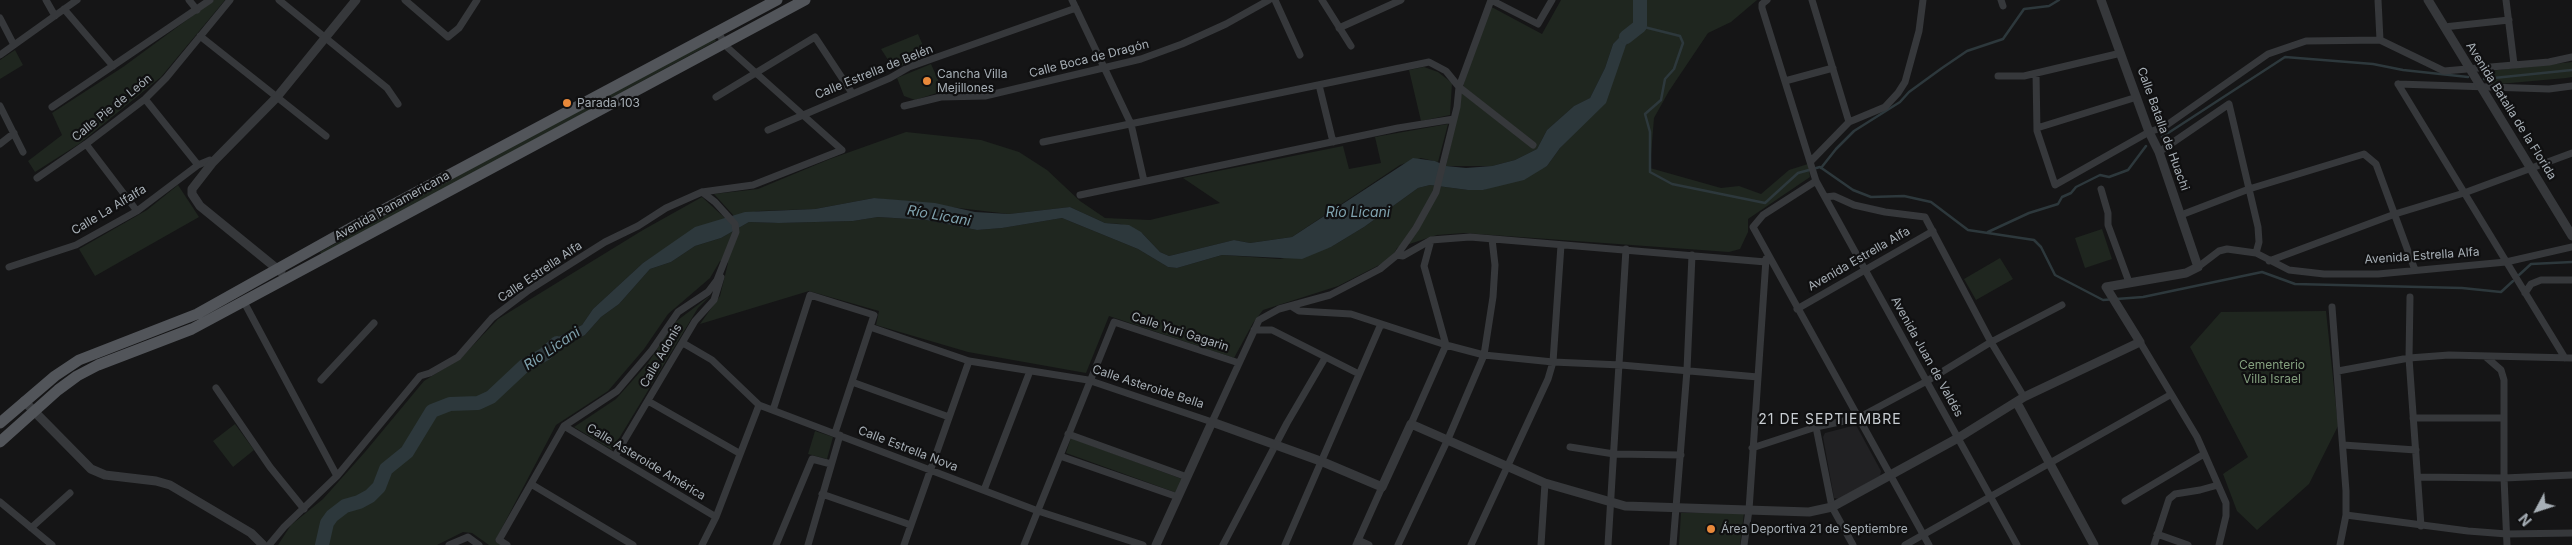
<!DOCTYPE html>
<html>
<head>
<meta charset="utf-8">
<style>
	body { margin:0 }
	#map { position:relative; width:2572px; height:545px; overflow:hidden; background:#151516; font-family:Inter,sans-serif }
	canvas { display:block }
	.north { position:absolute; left:2512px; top:485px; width:50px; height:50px; -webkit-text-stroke:4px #101011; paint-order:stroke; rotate:230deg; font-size:14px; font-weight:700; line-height:20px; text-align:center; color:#a7afb6 }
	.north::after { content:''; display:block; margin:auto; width:18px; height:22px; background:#a7afb6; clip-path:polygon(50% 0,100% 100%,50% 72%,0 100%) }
</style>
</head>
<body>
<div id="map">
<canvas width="2572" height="545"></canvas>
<div class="north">N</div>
</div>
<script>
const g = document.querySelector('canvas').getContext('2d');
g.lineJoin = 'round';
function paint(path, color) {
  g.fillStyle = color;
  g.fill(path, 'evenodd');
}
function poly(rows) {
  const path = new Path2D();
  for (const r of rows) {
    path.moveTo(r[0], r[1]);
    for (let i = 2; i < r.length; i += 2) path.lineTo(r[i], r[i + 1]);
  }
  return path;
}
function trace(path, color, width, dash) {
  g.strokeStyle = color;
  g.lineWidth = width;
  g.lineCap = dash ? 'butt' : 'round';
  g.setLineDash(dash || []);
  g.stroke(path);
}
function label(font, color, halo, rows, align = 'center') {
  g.font = font + ' Inter,sans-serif';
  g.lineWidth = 4.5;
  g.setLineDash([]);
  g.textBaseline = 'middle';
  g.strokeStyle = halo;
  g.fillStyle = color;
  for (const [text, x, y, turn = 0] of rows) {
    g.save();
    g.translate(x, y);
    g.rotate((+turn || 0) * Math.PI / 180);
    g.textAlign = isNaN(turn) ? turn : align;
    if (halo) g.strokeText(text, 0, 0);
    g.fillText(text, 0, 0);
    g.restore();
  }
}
const built = poly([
	[1856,425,1881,471,1880,476,1839,499,1834,498,1823,437,1825,433]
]);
const green = poly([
	[214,0,225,0,161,77,79,144,35,172,28,161,62,135,52,113,123,67],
	[1561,0,1757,0,1731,22,1708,33,1669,91,1654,118,1650,168,1721,188,1739,186,1761,194,1789,170,1808,164,1810,177,1748,219,1748,232,1740,249,1729,252,1464,233,1437,235,1397,248,1391,259,1338,286,1263,310,1253,323,1234,358,1109,316,1086,373,968,352,876,325,879,311,809,291,700,324,720,296,728,263,720,261,710,278,668,314,644,349,608,391,556,425,495,541,501,545,489,545,472,533,463,532,437,545,278,545,291,525,323,499,365,452,424,381,461,358,498,319,643,230,702,197,726,219,669,246,643,263,593,309,582,325,558,337,540,353,547,355,585,335,601,317,619,304,650,269,671,262,695,246,721,238,749,222,779,223,853,221,878,217,926,220,977,230,1002,228,1062,218,1138,249,1168,267,1177,268,1222,255,1280,259,1331,247,1364,227,1418,188,1430,185,1468,190,1483,190,1547,166,1560,148,1581,126,1626,45,1640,33,1640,17,1613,44,1605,68,1590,98,1574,106,1547,130,1537,149,1515,160,1492,166,1446,166,1464,83,1486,4,1542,34],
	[918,34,927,55,894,69,881,49],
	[714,36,716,41,322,255,320,252,422,195],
	[15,50,23,65,0,79,0,60],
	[2572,62,2572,77,2566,78,2488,85,2488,71],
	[931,64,943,91,915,100,904,96,897,78],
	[1424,67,1438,72,1452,83,1450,115,1421,121,1409,70],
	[1448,124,1438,162,1421,158,1400,165,1292,237,1250,243,1234,240,1169,256,1160,252,1143,234,1121,224,1105,223,1070,207,1009,214,874,198,815,209,759,211,734,216,714,194,758,189,830,159,906,132,981,140,1019,152,1047,170,1080,201,1105,218,1150,220,1220,203,1183,178,1343,146,1349,169,1381,163,1375,137],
	[178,185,199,217,95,276,79,249,147,210],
	[2102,229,2112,259,2085,268,2075,238],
	[2000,258,2013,279,1976,300,1964,279],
	[711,295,698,308,612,450,574,427,616,399,648,363,674,323],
	[2326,311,2338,426,2309,484,2257,530,2237,511,2223,474,2248,457,2190,347,2221,312],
	[235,424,254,450,233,467,213,441],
	[815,431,833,437,827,459,808,454],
	[1071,438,1182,479,1177,493,1066,453],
	[1681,513,1744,513,1740,545,1679,545]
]);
const water = poly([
	[1640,16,1640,33,1626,45,1606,103,1560,148,1547,166,1524,180,1483,190,1468,190,1430,185,1418,188,1364,227,1331,247,1302,259,1222,255,1177,268,1168,267,1138,249,1062,218,1002,228,977,230,926,220,878,217,853,221,779,223,749,222,721,238,695,246,671,262,650,269,619,304,601,317,585,335,547,355,540,353,558,337,582,325,593,309,643,263,695,227,745,212,815,209,874,198,935,203,975,212,1009,214,1070,207,1105,223,1129,225,1141,232,1160,252,1169,256,1234,240,1250,243,1292,237,1413,158,1435,161,1446,166,1466,168,1492,166,1515,160,1537,149,1547,130,1574,106,1590,98,1605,68,1613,44]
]);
const stream = poly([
	[1640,26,1680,36,1683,43,1674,69,1665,79,1661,100,1645,114,1650,132,1650,172,1672,184,1765,203,1798,173,1820,167,1853,190,1871,197,1904,196,1931,202,1968,230,2034,240,2041,247,2055,275,2103,300,2143,297,2262,272,2295,284,2462,288,2501,292,2513,281],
	[2484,79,2572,70],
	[2162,137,2285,57,2373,64,2403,70,2468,77],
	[1821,168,1836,149,1854,131,1900,102,1909,92,1942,68,1967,51,2003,39,2024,9,2049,6,2059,0],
	[1988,232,2029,213,2058,204,2062,197,2071,193,2076,187,2100,175,2109,177,2128,170,2146,146],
	[2519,275,2531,264,2572,262]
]);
const river = poly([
	[1626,37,1640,26,1640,0],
	[322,545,327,523,332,516,345,506,359,502,370,496,379,487,386,469,407,452,432,411,450,404,478,403,491,397,524,366,545,354,557,343]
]);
const minor = poly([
	[46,0,55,16],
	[189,0,197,10],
	[279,0,387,88,398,104],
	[405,0,448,37,459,28,477,0],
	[1072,0,1131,124,1144,181],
	[1275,0,1300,55],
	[1322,0,1351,46],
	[1491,0,1538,24,1552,0],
	[1767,0,1762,4,1762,8,1816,181,2017,545],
	[1812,0,1849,122],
	[2001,0,2003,6],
	[2378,0,2380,40],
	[2506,0,2514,64],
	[64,9,113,66],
	[0,18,14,45],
	[2444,27,2509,20],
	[1339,28,1401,0],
	[200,36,326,136],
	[0,55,77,0],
	[2036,73,2037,131,2055,185,2149,132,2164,127,2268,54,2306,41,2380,40,2444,71,2549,62,2572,57],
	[1998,76,2024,76,2121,53],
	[1785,81,1833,68],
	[2398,84,2565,358],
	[2398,84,2549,89,2572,86],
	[1319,85,1333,142],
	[716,97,815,37,852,93],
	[145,99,198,165],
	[0,106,23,152],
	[904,106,941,97,985,96,1141,59,1182,44,1226,24,1269,0],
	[52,107,210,0],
	[2037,128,2137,97],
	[768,130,890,78,909,67,1076,8],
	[1043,142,1429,62,1446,71,1459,87,1533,145],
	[0,144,14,133],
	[86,144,137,211],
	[2159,152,2229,104,2258,227,2259,242,2256,253],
	[1811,161,1849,122,1885,107,1898,93,1905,82,1919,31,1923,0],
	[37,178,86,144,145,99,166,78,230,0],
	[1816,181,1763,215,1753,227,1929,545],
	[2101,189,2108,213,2108,225,2129,282],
	[1080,195,1398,128,1454,119],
	[1825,197,1834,196,1854,205,1885,212,1925,217,1991,342,2024,397],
	[2181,215,2249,189,2364,154,2376,164,2415,270],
	[1397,255,1403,256,1431,240,1470,237,1766,262],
	[2269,261,2395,214,2464,193,2572,153],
	[9,267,76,245,137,211,198,165,210,160,213,162],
	[2198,267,2219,251,2227,249,2256,253,2289,270,2324,274,2378,274,2506,262,2572,247],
	[2525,293,2531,284,2541,280,2572,280],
	[2410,297,2409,358,2421,526],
	[244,302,337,476],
	[1291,306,1299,311,1351,314,1446,345,1484,355,1553,362,1621,365,1758,377],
	[2332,307,2346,491,2346,515,2340,545],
	[1797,309,1933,231],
	[870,327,969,361,1088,380,1212,422,1259,320,1279,309,1330,295,1380,269,1397,255,1416,228,1436,192,1457,107,1459,87,1491,0],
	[1254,330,1272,330,1359,374],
	[2140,342,2197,437,2226,503,2226,516,2219,545],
	[683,343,712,360,759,405,1038,511,1143,545],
	[2486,357,2501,370,2504,380,2504,478,2507,545],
	[2338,371,2409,358,2449,355,2572,358],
	[321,380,374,323],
	[852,382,949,417],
	[216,388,270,467,304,509],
	[648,401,739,453],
	[773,410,810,295,874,315,835,433],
	[2413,418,2504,418],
	[1411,424,1446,345,1424,266,1431,240],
	[564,426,716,517],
	[1816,427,1832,507,1853,545],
	[1068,434,1187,477],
	[2343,445,2416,450],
	[1570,447,1614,454,1681,455],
	[1752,448,1816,427,1858,418,1927,381,1991,342,2062,305],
	[615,456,695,321,714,300,721,277],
	[1060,456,1178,497],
	[2418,477,2504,478,2572,475],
	[531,484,633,545],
	[984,490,1030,371],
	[822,494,911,525],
	[2125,501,2204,454],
	[0,502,52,545],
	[2346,515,2468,531,2507,534,2572,533],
	[31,528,70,493],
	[2157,534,2188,545],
	[1358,540,1369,545],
	[269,545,284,527,337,476,420,376,430,373,458,357,492,318,529,290,605,242,638,226,666,208,702,192,753,185,842,150,728,48,717,31],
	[449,545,468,537,479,545],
	[507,545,499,540,564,426,617,391,652,350,678,312,708,292,717,280,736,232,735,224,715,202,702,192],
	[702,545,716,517,759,405],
	[776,545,812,459,831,464],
	[808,545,840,435],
	[904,545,969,361],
	[1024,545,1114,322,1239,363],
	[1223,545,1287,423,1325,358],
	[1285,545,1381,324],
	[1356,545,1382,487],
	[1398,545,1448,439,1484,355,1493,297,1495,265,1492,239],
	[1471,545,1548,379,1553,362,1561,245],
	[1541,545,1545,483],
	[1608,545,1626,249],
	[1673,545,1687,370,1692,255],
	[1744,545,1749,510,1766,259],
	[1905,545,2170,395],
	[2154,545,2169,499,2175,494,2200,490,2218,485]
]);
const tertiary = poly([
	[2428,0,2572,236],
	[281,272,200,206,192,194,192,189,213,162,277,97,356,0],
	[24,401,91,469,105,475,156,481,170,485,251,533,263,545],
	[2017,403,2094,545],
	[1156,545,1212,422,1323,462,1382,487,1411,424,1545,483,1625,506,1809,512,1832,507,1958,438,2024,397,2140,342,2106,287,2186,273,2198,267,2159,152,2149,132,2101,0]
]);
const primary = poly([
	[0,423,55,376,79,360,197,314,383,210,777,0],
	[0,442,58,390,77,376,98,365,192,329,805,0]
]);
const markers = [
	[927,81,5,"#e9893a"],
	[567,103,5,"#e9893a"],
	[1711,529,5,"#e9893a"]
];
const streetNames = [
	["Calle Boca de Dragón",1089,59,-14],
	["Calle Estrella de Belén",874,72,-22],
	["Calle Pie de León",112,108,-39],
	["Avenida Batalla de la Florida",2511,111,58],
	["Calle Batalla de Huachi",2163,129,70],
	["Avenida Panamericana",392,206,-29],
	["Calle La Alfalfa",109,210,-31],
	["Avenida Estrella Alfa",2422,256,-4],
	["Avenida Estrella Alfa",1859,259,-30],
	["Calle Estrella Alfa",540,272,-34],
	["Calle Yuri Gagarin",1180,332,18],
	["Calle Adonis",661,356,-60],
	["Avenida Juan de Valdés",1927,357,61],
	["Calle Asteroide Bella",1148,387,18],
	["Calle Estrella Nova",908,449,21],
	["Calle Asteroide América",646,462,31]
];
const poiNames = [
	["Cancha Villa",937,74],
	["Mejillones",937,88],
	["Parada 103",577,103],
	["Área Deportiva 21 de Septiembre",1721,529]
];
const parkNames = [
	["Cementerio",2272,365],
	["Villa Israel",2272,379]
];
const waterNames = [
	["Río Licani",1358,213],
	["Río Licani",939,216,10],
	["Río Licani",552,349,-34]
];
const neighbourhoodNames = [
	["21 DE SEPTIEMBRE",1830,420]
];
paint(built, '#212123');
paint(green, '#1f261f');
paint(water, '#2d383c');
trace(stream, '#2d383c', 2.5);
trace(river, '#2d383c', 14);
trace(minor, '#36383b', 7);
trace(tertiary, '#36383b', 9);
trace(primary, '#52555a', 11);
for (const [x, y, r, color] of markers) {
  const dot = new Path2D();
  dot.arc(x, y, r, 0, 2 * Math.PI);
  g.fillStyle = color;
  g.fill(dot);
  trace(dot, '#101011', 2);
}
label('12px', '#a7afb6', '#101011', streetNames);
label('12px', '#a7afb6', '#101011', poiNames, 'left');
label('12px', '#84a07f', '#101011', parkNames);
label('italic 14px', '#80a3af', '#101011', waterNames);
g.letterSpacing = '1px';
label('14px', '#c8cdd2', '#101011', neighbourhoodNames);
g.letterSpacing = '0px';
</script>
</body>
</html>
